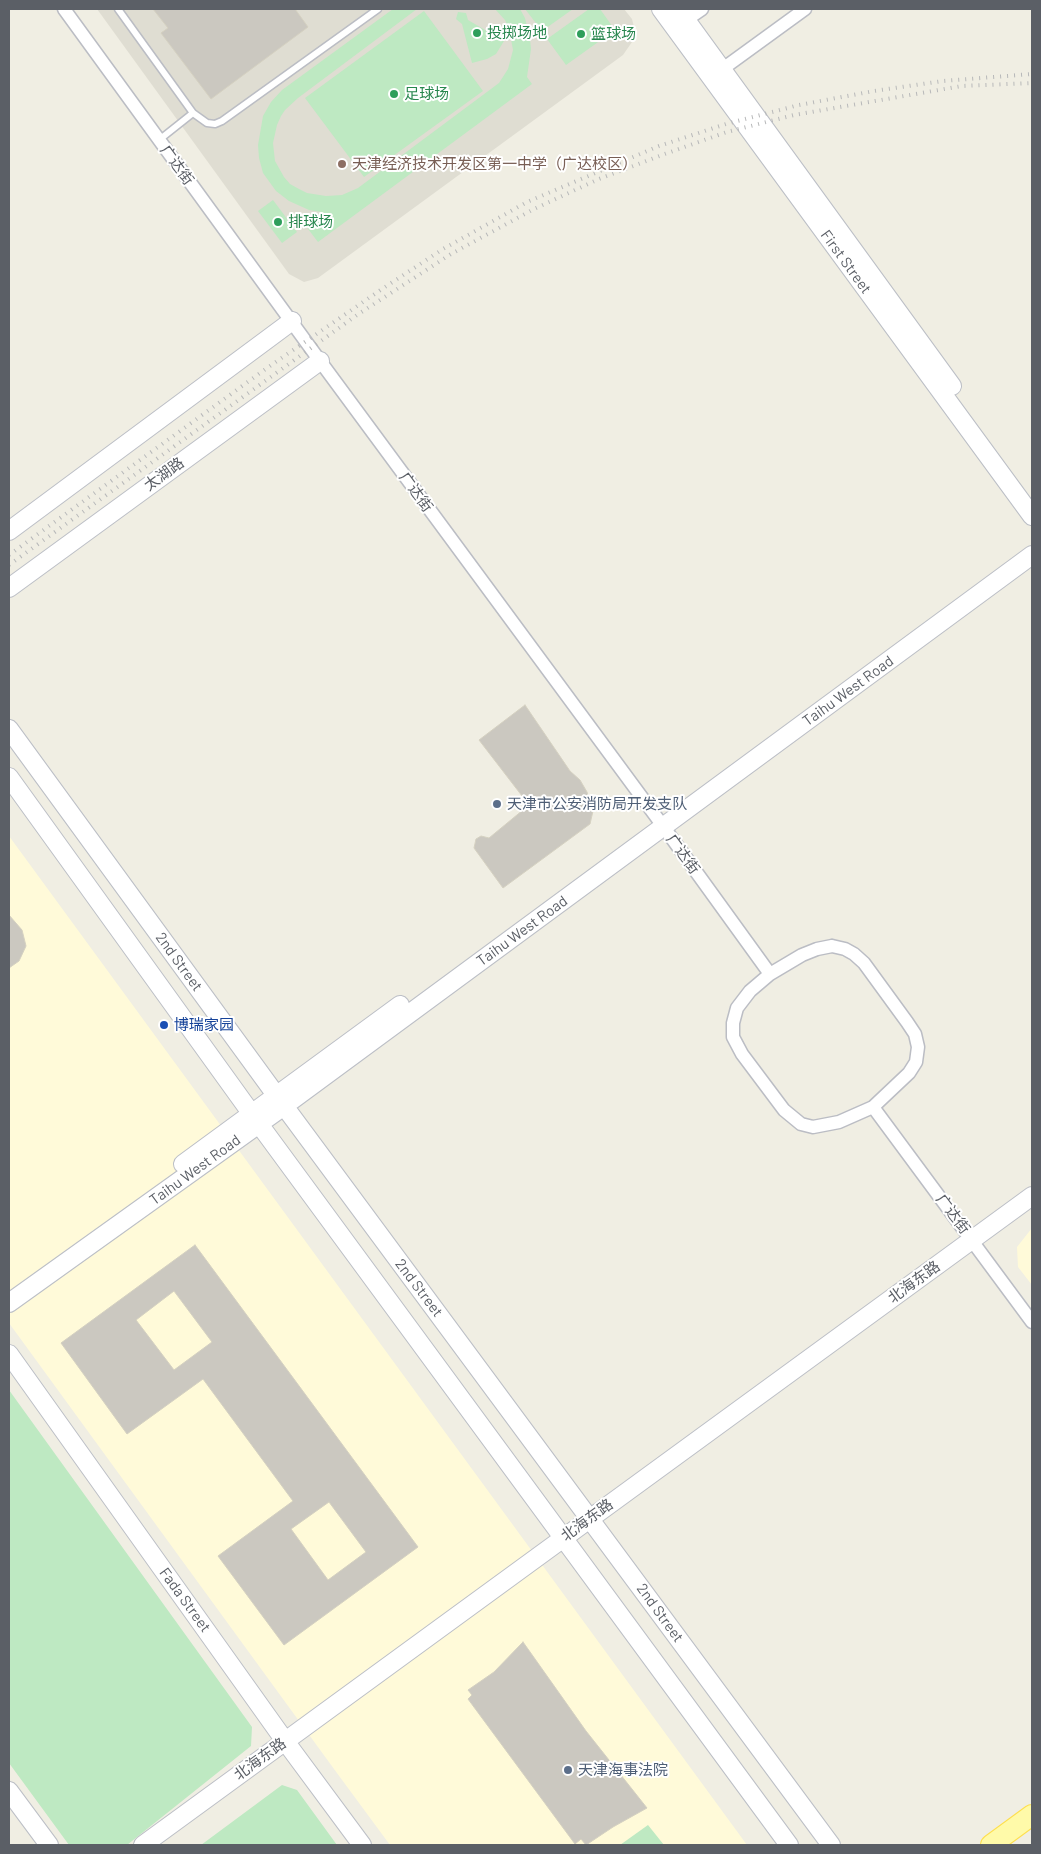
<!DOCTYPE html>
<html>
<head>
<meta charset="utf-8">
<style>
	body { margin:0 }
	#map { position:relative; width:1041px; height:1854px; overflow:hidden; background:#f0eee3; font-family:Barlow,sans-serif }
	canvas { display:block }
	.frame { position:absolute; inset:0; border:10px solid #5b5f66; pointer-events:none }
</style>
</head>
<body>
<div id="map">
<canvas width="1041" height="1854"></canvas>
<div class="frame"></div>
</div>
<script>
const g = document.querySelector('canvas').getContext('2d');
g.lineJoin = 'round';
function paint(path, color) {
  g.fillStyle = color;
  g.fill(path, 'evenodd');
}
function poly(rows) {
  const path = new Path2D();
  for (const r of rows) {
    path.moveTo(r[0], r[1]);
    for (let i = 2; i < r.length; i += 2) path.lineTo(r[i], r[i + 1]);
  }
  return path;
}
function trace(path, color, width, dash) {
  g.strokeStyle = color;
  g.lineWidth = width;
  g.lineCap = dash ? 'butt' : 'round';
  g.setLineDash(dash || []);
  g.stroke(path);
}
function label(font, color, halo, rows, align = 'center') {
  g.font = font + ' Barlow,"Noto Sans SC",sans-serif';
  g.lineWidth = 4;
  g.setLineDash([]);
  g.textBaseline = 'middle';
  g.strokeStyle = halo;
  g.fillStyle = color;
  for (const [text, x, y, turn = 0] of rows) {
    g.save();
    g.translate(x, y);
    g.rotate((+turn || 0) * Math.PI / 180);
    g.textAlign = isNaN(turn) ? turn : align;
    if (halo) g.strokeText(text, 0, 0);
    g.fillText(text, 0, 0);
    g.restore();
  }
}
const commercial = poly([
	[9,836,747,1845,390,1845,334,1769,9,1323],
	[1032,1228,1032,1285,1018,1267,1017,1247]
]);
const education = poly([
	[97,9,624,9,632,19,634,27,634,35,632,42,623,55,318,278,304,282,289,274]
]);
const green = poly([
	[393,9,417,9,298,98,285,110,281,116,277,125,273,143,275,161,284,177,290,184,299,189,307,193,326,196,342,195,358,188,499,83,508,69,513,50,509,29,505,20,495,9,520,9,525,18,530,39,531,49,527,77,532,84,318,242,305,225,321,212,309,210,289,201,276,191,263,173,259,158,258,145,263,116,271,102,282,90],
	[525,9,573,9,542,31],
	[589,9,600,9,615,30,566,65,547,39],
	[424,11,483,91,364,177,305,98],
	[458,12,466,13,468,20,504,41,496,54,487,59,472,63,462,24,456,19],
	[273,200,297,232,282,243,258,211],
	[9,1390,252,1727,251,1746,127,1845,69,1845,9,1763],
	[282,1785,297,1790,337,1845,201,1845],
	[648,1825,664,1845,620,1845]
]);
const building = poly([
	[153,9,295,9,308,27,211,99,161,33,168,28,153,9],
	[525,705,570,771,580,780,587,792,593,811,590,824,503,888,474,848,476,839,481,836,489,838,529,805,479,740,525,705],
	[9,915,22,930,26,946,19,961,9,968,9,915],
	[195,1245,418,1547,284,1645,218,1556,293,1501,203,1379,127,1434,61,1343,195,1245],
	[174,1291,212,1342,174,1370,136,1320,174,1291],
	[329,1502,366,1552,328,1580,291,1529,329,1502],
	[523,1642,586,1731,647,1808,613,1827,586,1845,581,1839,575,1844,468,1699,472,1695,468,1690,494,1672,523,1642]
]);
const lane = poly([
	[118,9,193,113,207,123,215,124,222,121,378,9],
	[159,140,193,113]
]);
const street = poly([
	[64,9,320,361,663,826,770,974],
	[686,20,702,9],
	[717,73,805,9],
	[832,946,845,949,854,954,864,963,907,1022,915,1034,918,1047,916,1062,909,1073,873,1107,839,1122,813,1127,801,1124,784,1110,742,1054,733,1037,733,1023,737,1008,750,991,770,974,802,955,817,949,832,946],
	[873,1107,1032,1322]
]);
const secondary = poly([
	[661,9,1032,516],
	[678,9,952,386],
	[9,531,292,321],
	[9,588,320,361],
	[9,729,276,1095,831,1845],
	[9,777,259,1124,789,1845],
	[183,1164,400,1005],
	[9,1303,284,1106,1032,555],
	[9,1354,285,1741,362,1845],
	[9,1791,49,1845],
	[143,1845,1032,1196]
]);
const primary = poly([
	[991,1845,1032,1815]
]);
const rail = poly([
	[9,555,267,368,382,289,443,249,527,202,659,146,726,124,799,105,874,91,943,81,1032,74],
	[9,565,357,315,451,254,534,209,599,179,662,155,727,132,794,115,962,86,1032,83]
]);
const markers = [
	[477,33,5,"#2e9e5b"],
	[581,34,5,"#2e9e5b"],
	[394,94,5,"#2e9e5b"],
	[342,164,5,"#8d6e63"],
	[278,222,5,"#2e9e5b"],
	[497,804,5,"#5c6f8a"],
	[164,1025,5,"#1a4fb4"],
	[568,1770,5,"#5c6f8a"]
];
const leisureNames = [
	["投掷场地",487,33],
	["篮球场",591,34],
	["足球场",404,94],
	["排球场",288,222]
];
const educationNames = [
	["天津经济技术开发区第一中学（广达校区）",352,164]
];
const streetNames = [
	["广达街",177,165,54],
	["First Street",846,262,54],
	["太湖路",164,474,-36],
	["广达街",416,492,54],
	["Taihu West Road",848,691,-36],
	["广达街",683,854,54],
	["Taihu West Road",522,931,-36],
	["2nd Street",179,962,54],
	["Taihu West Road",195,1170,-36],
	["广达街",953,1214,53],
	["北海东路",914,1282,-36],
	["2nd Street",419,1288,53],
	["北海东路",587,1520,-36],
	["Fada Street",185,1600,54],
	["2nd Street",660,1613,54],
	["北海东路",260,1759,-36]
];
const serviceNames = [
	["天津市公安消防局开发支队",507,804],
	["天津海事法院",578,1770]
];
const transitNames = [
	["博瑞家园",174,1025]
];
paint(commercial, '#fffad9');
paint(education, '#dfddd2');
paint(green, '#bee9c2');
paint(building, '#cbc8c0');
trace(building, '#d5d1c1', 1);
trace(lane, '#bbbdc4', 9);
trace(street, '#bbbdc4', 15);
trace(secondary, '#bcbfc6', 20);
trace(primary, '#fedf4e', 22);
trace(lane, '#fff', 6);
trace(street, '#fff', 12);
trace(secondary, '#fff', 18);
trace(primary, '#fffaa9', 20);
trace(rail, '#b7b8b9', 4, [1, 6]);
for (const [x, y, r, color] of markers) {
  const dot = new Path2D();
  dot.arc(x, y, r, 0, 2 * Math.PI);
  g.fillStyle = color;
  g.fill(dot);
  trace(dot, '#fff', 2);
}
label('15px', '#27864d', '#fff', leisureNames, 'left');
label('15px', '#785e54', '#fff', educationNames, 'left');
label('15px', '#5b5f66', '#fff', streetNames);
label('15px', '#4e5e75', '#fff', serviceNames, 'left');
label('15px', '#164399', '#fff', transitNames, 'left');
</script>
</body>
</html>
